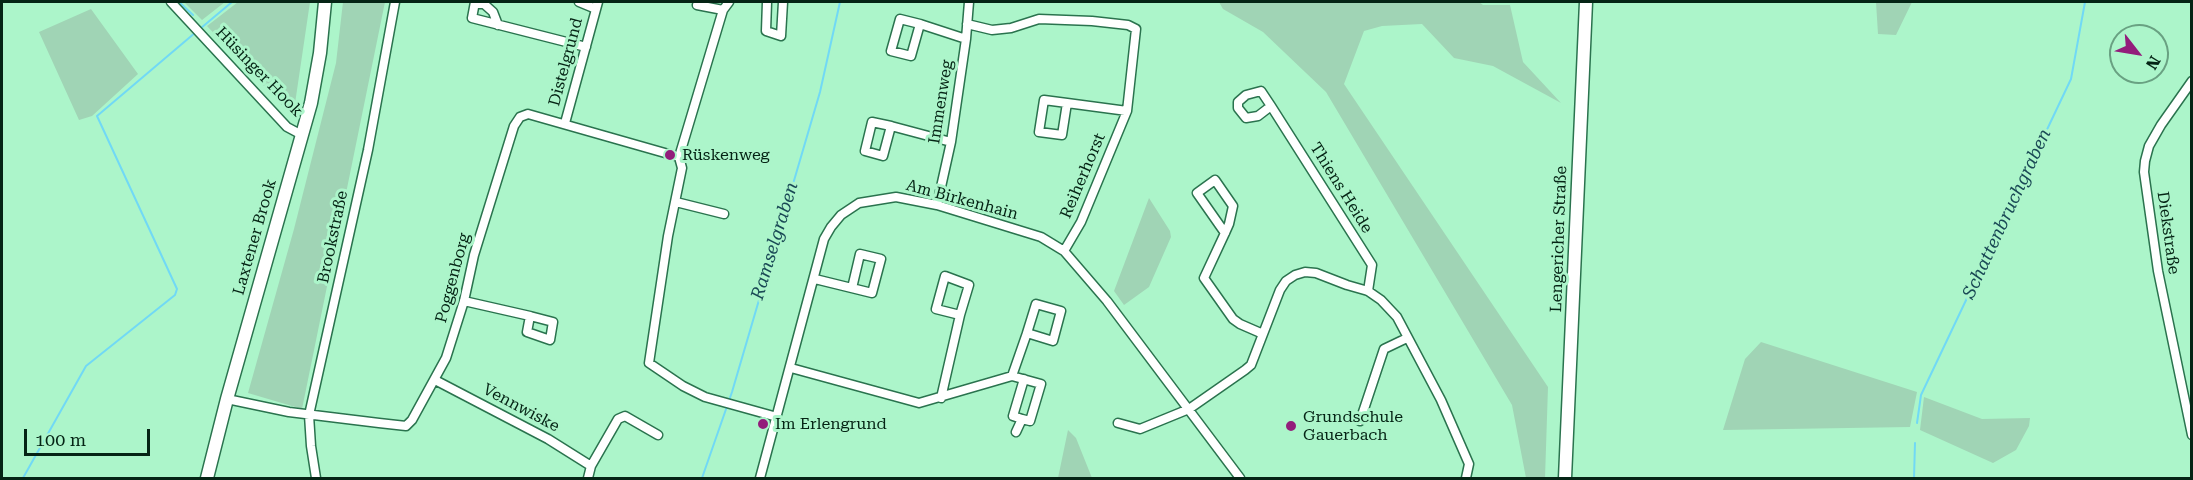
<!DOCTYPE html>
<html>
<head>
<meta charset="utf-8">
<style>
  body { margin:0 }
  #map { position:relative; width:2193px; height:480px; overflow:hidden; background:#acf5ca; font-family:"Roboto Serif",serif }
  canvas { display:block }
  .frame { position:absolute; inset:0; border:3px solid #052415; pointer-events:none }
  .north { position:absolute; left:2109px; top:24px; width:60px; height:60px; box-sizing:border-box; background:#acf5ca; border:2px solid #69a182; border-radius:50%; rotate:121deg; font-size:16px; font-weight:700; line-height:24px; text-align:center; color:#052415 }
  .north::after { content:''; display:block; margin:auto; width:21px; height:27px; background:#931d7b; clip-path:polygon(50% 0,100% 100%,50% 72%,0 100%) }
  .scale { position:absolute; left:24px; top:429px; width:126px; height:27px; box-sizing:border-box; border:3px solid #052415; border-top:0; padding-left:8px; font-size:18px; line-height:21px; white-space:nowrap; color:#052415; -webkit-text-stroke:4px #acf5ca; paint-order:stroke }
</style>
</head>
<body>
<div id="map">
<canvas width="2193" height="480"></canvas>
<div class="frame"></div>
<div class="north">N</div>
<div class="scale">100 m</div>
</div>
<script>
const c = document.querySelector('canvas').getContext('2d');
c.lineJoin = 'round';
function paint(path, color) { c.fillStyle = color; c.fill(path, 'evenodd'); }
const shape = rows => new Path2D(rows.map(r => 'M' + r).join(''));
function trace(path, color, width, dash) { c.strokeStyle = color; c.lineWidth = width; c.lineCap = dash ? 'butt' : 'round'; c.setLineDash(dash || []); c.stroke(path); }
function drawText(font, color, halo, rows, align = 'center') {
  c.font = font + ' "Roboto Serif",serif'; c.lineWidth = 6; c.setLineDash([]); c.textBaseline = 'middle'; c.strokeStyle = halo; c.fillStyle = color; for (const [text, x, y, turn = 0] of rows) {
    c.save(); c.translate(x, y); c.rotate((+turn || 0) * Math.PI / 180); c.textAlign = isNaN(turn) ? turn : align; if (halo) c.strokeText(text, 0, 0); c.fillText(text, 0, 0); c.restore();
  }
}
const green = shape([
  [184,2,225,2,202,20],
  [238,2,310,2,293,117,207,26],
  [343,2,385,2,302,409,248,393,294,229,336,63],
  [1219,2,1479,2,1483,5,1510,5,1523,62,1561,103,1493,66,1454,58,1422,24,1382,26,1364,31,1344,84,1548,387,1545,478,1526,478,1512,405,1326,92,1263,32,1223,9],
  [1876,2,1912,2,1896,35,1878,34],
  [91,9,138,74,92,116,79,120,39,32],
  [1149,198,1170,231,1171,237,1149,287,1124,305,1114,291],
  [1761,342,1917,392,1910,427,1723,430,1745,359],
  [1924,397,1982,419,2030,418,2029,426,2016,450,1993,463,1920,430],
  [1068,430,1076,438,1092,478,1058,478]
]);
const stream = shape([
  [179,2,193,15],
  [201,28,232,2],
  [1917,423,1921,395,2071,79,2085,2],
  [23,478,86,366,175,295,177,289,97,116,196,32],
  [702,478,732,392,820,92,840,2],
  [1914,478,1915,443]
]);
const street = shape([
  [171,2,287,127,302,135],
  [475,2,472,18,586,47],
  [579,2,596,9],
  [729,2,723,10,679,157,682,168,668,236,649,363,683,386,705,397,777,417],
  [767,2,766,31,781,36,783,2],
  [475,4,484,4,493,12,498,25],
  [697,5,723,10],
  [920,24,900,19,891,51,911,56,920,24,966,39],
  [967,24,992,30,1011,28,1039,19,1092,21,1128,25,1136,29,1127,111,1081,222,1064,251],
  [2192,81,2161,125,2149,146,2145,161,2144,172,2158,271,2192,435],
  [1067,103,1044,100,1039,132,1062,135,1067,103,1127,111],
  [1271,106,1258,116,1246,118,1238,108,1238,102,1246,95,1261,91,1271,106,1372,265,1368,291],
  [565,123,598,2],
  [891,126,872,122,865,151,883,156,891,126,951,142],
  [676,202,724,214],
  [937,205,951,142,966,39,969,2],
  [1225,233,1197,193,1215,180,1233,206,1229,224,1225,233,1204,278,1233,319,1240,324,1263,334],
  [815,279,872,293,881,259,860,254,852,288],
  [464,301,530,316,527,332,550,340,553,322,530,316],
  [791,368,919,403,1012,376,1027,333,1053,341,1061,311,1036,304,1027,333],
  [1012,376,1041,384,1030,421,1022,419,1016,432],
  [435,380,548,439,591,466,588,478],
  [941,398,960,315,936,309,945,276,969,285,960,315],
  [227,399,289,412,379,423,406,426,412,420,446,358,464,301,474,255,514,126,520,117,528,114,679,157],
  [1022,419,1013,416,1024,379],
  [1360,421,1384,349,1407,338],
  [1118,423,1140,429,1189,409,1245,370,1251,365,1280,290,1286,281,1295,275,1305,272,1316,273,1347,285,1368,291,1381,300,1397,317,1441,400,1469,464,1466,478],
  [591,466,618,419,625,416,658,435],
  [316,478,311,446,309,415,368,150,395,2],
  [760,478,824,239,831,227,841,215,859,203,896,197,937,205,1041,237,1064,251,1107,301,1240,478]
]);
const secondary = shape([
  [207,478,227,399,311,103,320,53,325,2],
  [1565,478,1586,2]
]);
const markers = [
  [670,155,6,"#931d7b"],
  [763,424,6,"#931d7b"],
  [1291,426,6,"#931d7b"]
];
const streetNames = [
  ["Distelgrund",566,62,-75],
  ["Hüsinger Hook",259,72,46],
  ["Immenweg",941,102,-81],
  ["Reiherhorst",1083,176,-67],
  ["Thiens Heide",1341,188,58],
  ["Am Birkenhain",962,200,15],
  ["Diekstraße",2168,233,82],
  ["Laxtener Brook",255,237,-74],
  ["Brookstraße",333,237,-78],
  ["Lengericher Straße",1559,239,-88],
  ["Poggenborg",453,278,-75],
  ["Vennwiske",521,408,28]
];
const poiNames = [
  ["Rüskenweg",682,155],
  ["Grundschule",1303,417],
  ["Gauerbach",1303,435],
  ["Im Erlengrund",775,424]
];
const waterNames = [
  ["Schattenbruchgraben",2007,214,-65],
  ["Ramselgraben",775,241,-73]
];
paint(green, '#a0d4b5');
trace(stream, '#71d9f5', 2);
trace(street, '#2a734e', 11);
trace(secondary, '#2a734e', 15);
trace(street, '#fff', 8);
trace(secondary, '#fff', 12);
for (const [x, y, r, color] of markers) { const dot = new Path2D(); dot.arc(x, y, r, 0, 2 * Math.PI); c.fillStyle = color; c.fill(dot); trace(dot, '#acf5ca', 2); }
drawText('16px', '#052415', '#acf5ca', streetNames);
drawText('16px', '#052415', '#acf5ca', poiNames, 'left');
drawText('italic 18px', '#1a4955', '#acf5ca', waterNames);
</script>
</body>
</html>
